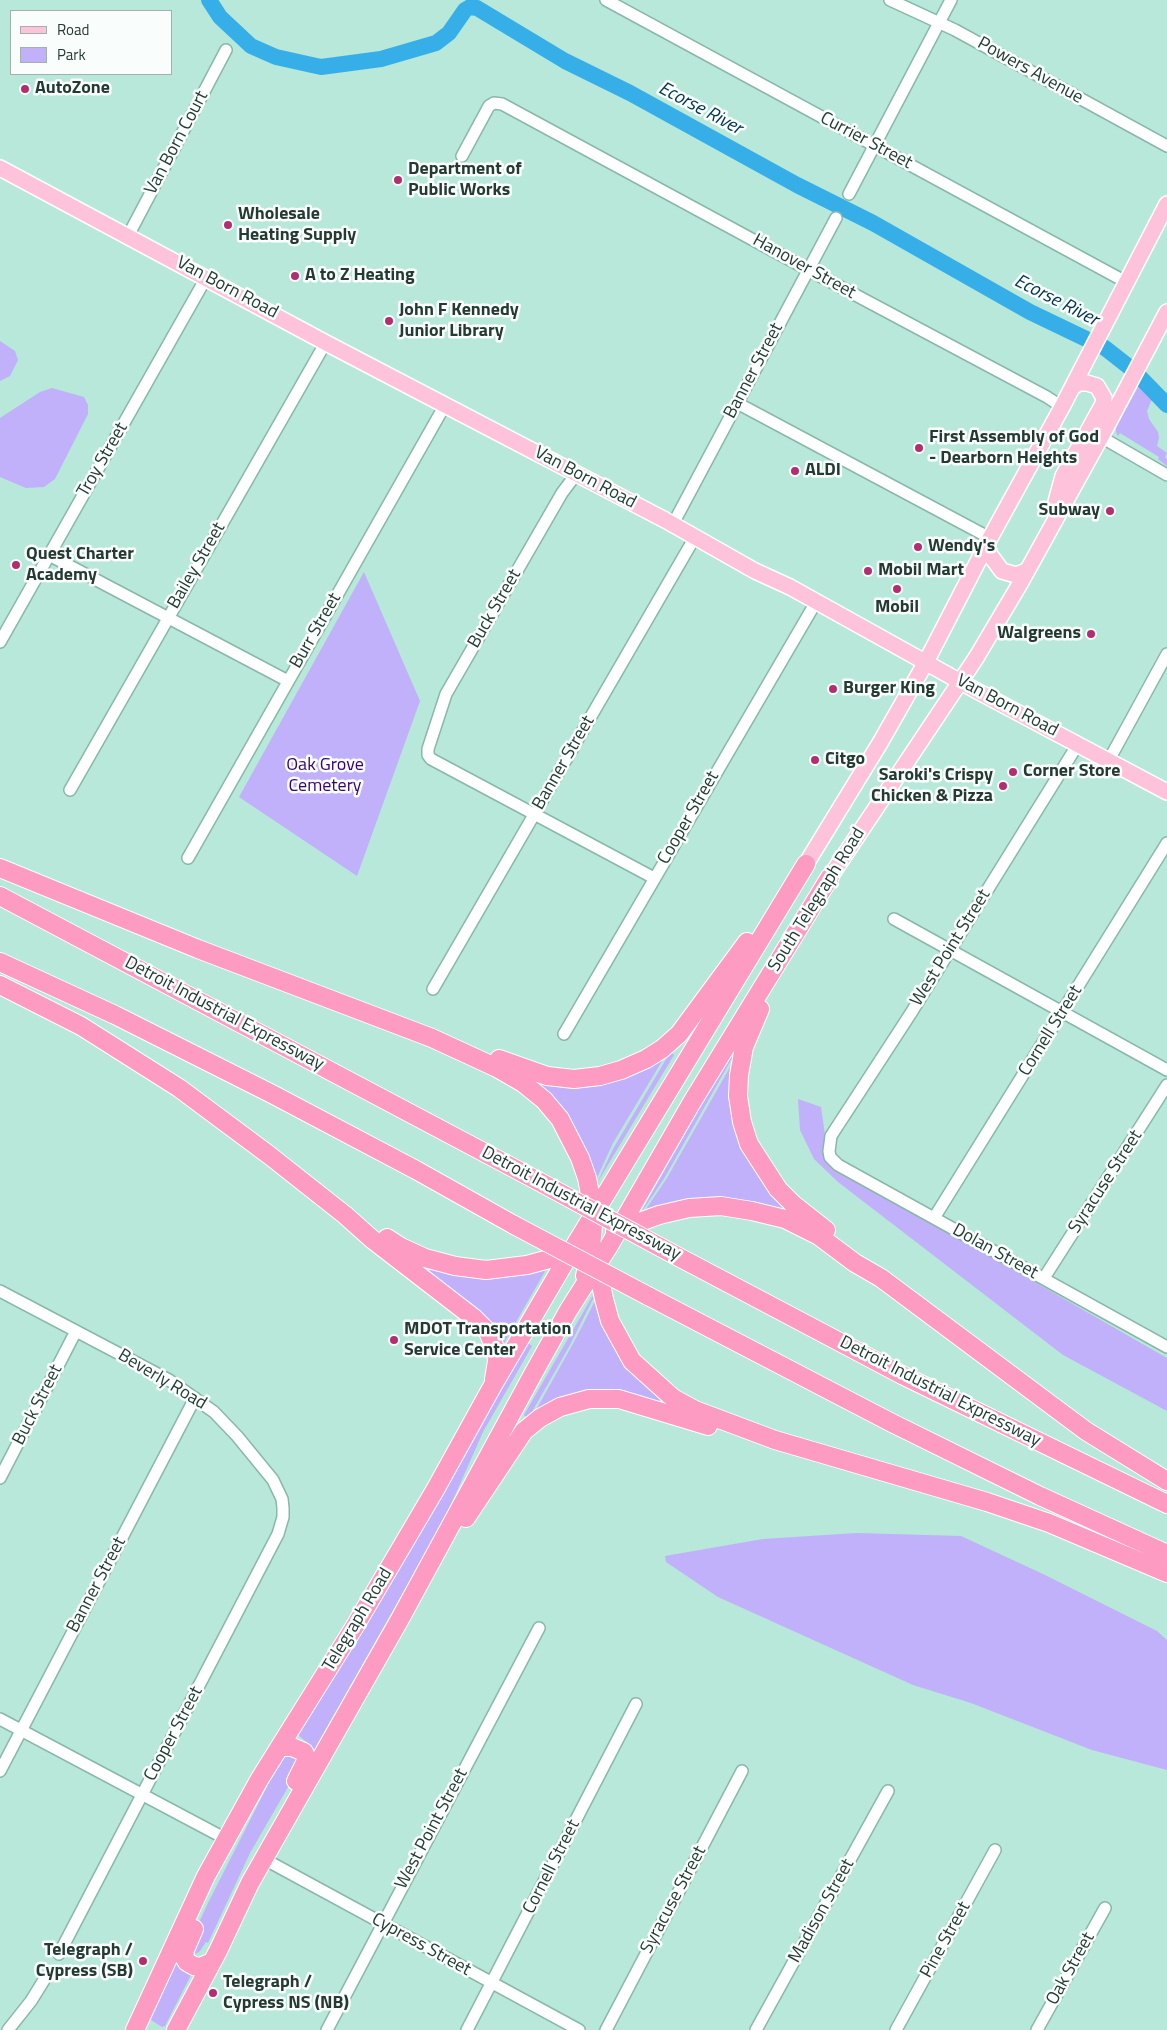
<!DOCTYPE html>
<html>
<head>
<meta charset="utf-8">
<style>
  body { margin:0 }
  #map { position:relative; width:1167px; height:2030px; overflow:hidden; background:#b7e8d9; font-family:"Titillium Web",sans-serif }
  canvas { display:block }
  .legend { position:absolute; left:10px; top:10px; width:162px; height:65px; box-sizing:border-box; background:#f9fefc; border:1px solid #a5b0ac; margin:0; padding:6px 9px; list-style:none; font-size:15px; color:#263a34 }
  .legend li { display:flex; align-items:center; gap:10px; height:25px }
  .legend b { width:25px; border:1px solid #a5b0ac }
</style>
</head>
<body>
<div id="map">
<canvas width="1167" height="2030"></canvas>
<ul class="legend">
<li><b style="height:6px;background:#fec3da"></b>Road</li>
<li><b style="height:14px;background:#c1b0fa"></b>Park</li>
</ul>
</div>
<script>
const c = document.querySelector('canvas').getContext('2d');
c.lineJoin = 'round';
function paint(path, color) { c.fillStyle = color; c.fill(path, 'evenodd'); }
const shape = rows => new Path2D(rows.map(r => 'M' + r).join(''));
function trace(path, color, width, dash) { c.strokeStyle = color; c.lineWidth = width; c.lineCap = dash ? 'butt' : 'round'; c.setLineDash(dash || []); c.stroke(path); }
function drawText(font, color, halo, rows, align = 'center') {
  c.font = font + ' "Titillium Web",sans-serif'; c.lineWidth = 5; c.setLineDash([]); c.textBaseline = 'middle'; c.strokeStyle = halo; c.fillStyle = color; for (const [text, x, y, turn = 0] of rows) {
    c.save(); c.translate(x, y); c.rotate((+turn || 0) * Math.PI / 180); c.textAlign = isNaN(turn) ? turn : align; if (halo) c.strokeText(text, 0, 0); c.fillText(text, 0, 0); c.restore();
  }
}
const green = shape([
  [0,341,15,351,18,360,10,376,0,381],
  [1139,385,1153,397,1147,411,1149,419,1158,432,1159,438,1157,446,1167,453,1165,457,1167,459,1167,466,1158,459,1159,457,1120,433,1118,436,1116,432,1116,427],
  [52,388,84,397,88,405,88,414,55,479,44,487,26,488,0,477,0,418,40,392],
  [364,572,420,701,357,876,239,797],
  [669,1050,674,1055,597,1183,613,1149,668,1056,666,1052],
  [730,1053,735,1055,736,1060,731,1060,665,1177,639,1216],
  [665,1056,613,1143,595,1182,536,1083,539,1079],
  [733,1062,734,1096,787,1205,785,1212,642,1215,667,1178],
  [798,1099,821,1107,829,1163,871,1190,916,1214,1167,1358,1167,1411,1063,1355,838,1182,814,1159,800,1130],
  [548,1266,504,1343,495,1328,428,1274,431,1269,461,1275],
  [595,1295,570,1345,533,1410,536,1415,530,1420,524,1415,592,1297],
  [597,1297,635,1375,661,1399,660,1400,657,1404,630,1397,539,1413,536,1410,574,1342],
  [528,1343,532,1346,483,1432,444,1520,314,1750,309,1744,298,1735,360,1634],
  [857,1533,961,1536,1045,1575,1157,1631,1167,1640,1167,1770,1092,1750,971,1703,913,1685,718,1597,666,1562,665,1556,763,1539],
  [290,1754,296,1756,297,1759,295,1775,250,1853,208,1943,206,1942,200,1951,196,1954,194,1950,194,1933,209,1901,271,1779,284,1758],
  [178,1960,192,1973,165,2026,162,2027,151,2020,151,2018]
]);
const water = shape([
  [1149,378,1167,397,1167,413,1156,398,1144,387]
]);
const river = shape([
  [209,0,220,17,251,46,276,57,321,67,381,59,436,43,449,33,465,10,470,7,477,8,565,61,630,93,797,185,873,223,1030,312,1105,348,1133,370,1167,405]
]);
const minor = shape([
  [606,0,1126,282],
  [890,0,955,30,1167,146],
  [462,156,489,106,494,103,502,104,818,275,1047,397,1062,407],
  [849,194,951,0],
  [128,236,226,50],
  [737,403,990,538],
  [1101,437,1167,475],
  [577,473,562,493,446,694,428,749,428,755,431,759,654,878],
  [673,524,836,218],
  [49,555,288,681],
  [0,642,206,278],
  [1078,744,911,1013,831,1136,829,1151,830,1157,838,1165,1167,1347],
  [1109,760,1167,654],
  [70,790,326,342],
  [188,858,445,405],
  [894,919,1167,1070],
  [433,989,695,537],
  [564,1034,816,602],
  [934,1218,1167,843],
  [1044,1278,1167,1085],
  [0,1291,169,1380,214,1412,237,1436,273,1480,282,1499,283,1508,283,1517,278,1534,59,1954],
  [0,1478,76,1331],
  [0,1719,226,1839],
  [0,1771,195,1398],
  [264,1859,579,2030],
  [8,2030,31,2001,44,1980],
  [327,2030,539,1628],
  [467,2030,636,1704],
  [606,2030,742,1771],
  [756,2030,888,1791],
  [896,2030,995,1850],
  [1037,2030,1105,1908]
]);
const major = shape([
  [0,168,328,344,665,520,755,571,790,587,977,691,1167,792],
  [1054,509,1063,476,1103,404,1104,398,1097,386,1087,383,1078,383,1072,388],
  [987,544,990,555,1002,571,1016,575,1026,571],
  [806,864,880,743,926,662,990,538,1062,407,1167,204],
  [830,877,976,658,1021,582,1101,437,1167,312]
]);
const highway = shape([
  [0,868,198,949,432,1038,497,1068,523,1083,544,1100,560,1119,580,1158,587,1178,594,1216,591,1247,585,1276],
  [0,896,538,1181],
  [0,962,115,1015,272,1094,416,1170,514,1225],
  [0,985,81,1026,179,1088,269,1155,345,1215,373,1240,474,1318,488,1332,496,1350,497,1361,494,1379],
  [760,1009,744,1047,739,1075,738,1096,742,1122,749,1144,778,1189,793,1204,826,1230],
  [499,1059,547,1076,574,1079,600,1076,621,1070,646,1059,662,1049,679,1034,747,942],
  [615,1231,659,1215,689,1208,721,1206,752,1211,785,1219,819,1236,855,1263,881,1278,1086,1431,1167,1481],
  [387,1238,401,1247,425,1258,455,1266,486,1270,527,1265,553,1258,574,1248],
  [673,1254,904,1376,1167,1504],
  [598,1259,597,1265,604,1299,610,1321,632,1361,673,1398,695,1410,775,1440,987,1502,1049,1523,1167,1573],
  [648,1296,892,1423,1040,1496,1167,1554],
  [466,1518,524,1431,540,1418,560,1407,589,1399,619,1399,708,1426],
  [280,1747,292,1747,304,1752,306,1757,305,1763,296,1781],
  [194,1929,185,1950,184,1957,187,1962,194,1966,200,1967,212,1962],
  [135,2030,206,1876,259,1780,355,1626,435,1490,493,1385,572,1250,806,864],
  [176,2030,218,1951,250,1883,400,1619,533,1374,568,1311,609,1246,692,1102,830,877]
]);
const highwayBridge = shape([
  [538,1181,673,1254],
  [514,1225,648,1296]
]);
const markers = [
  [25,89,5,"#b42d71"],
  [398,180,5,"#b42d71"],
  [228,225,5,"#b42d71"],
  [295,276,5,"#b42d71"],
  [389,321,5,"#b42d71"],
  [919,448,5,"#b42d71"],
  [795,471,5,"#b42d71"],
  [1110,511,5,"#b42d71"],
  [918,547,5,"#b42d71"],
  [16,565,5,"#b42d71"],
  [868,571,5,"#b42d71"],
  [897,589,5,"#b42d71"],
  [1091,634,5,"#b42d71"],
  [833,689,5,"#b42d71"],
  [815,760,5,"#b42d71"],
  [1013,772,5,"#b42d71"],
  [1003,786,5,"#b42d71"],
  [394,1340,5,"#b42d71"],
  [143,1961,5,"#b42d71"],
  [213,1993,5,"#b42d71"]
];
const streetNames = [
  ["Powers Avenue",1030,71,29],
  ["Currier Street",866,141,28],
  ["Van Born Court",177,143,-62],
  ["Hanover Street",804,267,29],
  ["Van Born Road",227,288,28],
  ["Banner Street",754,371,-62],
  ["Troy Street",103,460,-60],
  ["Van Born Road",585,478,28],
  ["Bailey Street",197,566,-60],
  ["Buck Street",495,609,-60],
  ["Burr Street",316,631,-60],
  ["Van Born Road",1007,706,28],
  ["Banner Street",564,763,-60],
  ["Cooper Street",689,818,-60],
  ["South Telegraph Road",817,900,-58],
  ["West Point Street",951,948,-58],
  ["Detroit Industrial Expressway",224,1014,28],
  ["Cornell Street",1051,1031,-58],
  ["Syracuse Street",1106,1182,-57],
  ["Detroit Industrial Expressway",581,1204,28],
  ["Dolan Street",995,1252,29],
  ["Beverly Road",162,1380,31],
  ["Detroit Industrial Expressway",940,1392,27],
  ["Buck Street",38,1405,-63],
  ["Banner Street",97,1585,-62],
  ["Telegraph Road",358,1620,-59],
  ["Cooper Street",174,1734,-62],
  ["West Point Street",432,1829,-62],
  ["Cornell Street",552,1867,-63],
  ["Syracuse Street",674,1900,-62],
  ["Madison Street",822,1911,-61],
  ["Pine Street",946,1940,-61],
  ["Cypress Street",421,1945,29],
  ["Oak Street",1071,1969,-61]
];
const poiNames = [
  ["AutoZone",35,89],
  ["Department of",408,170],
  ["Public Works",408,191],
  ["Wholesale",238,215],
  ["Heating Supply",238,236],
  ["A to Z Heating",305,276],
  ["John F Kennedy",399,311],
  ["Junior Library",399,332],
  ["First Assembly of God",929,438],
  ["- Dearborn Heights",929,459],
  ["ALDI",805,471],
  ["Subway",1100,511,"right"],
  ["Wendy's",928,547],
  ["Quest Charter",26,555],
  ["Academy",26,576],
  ["Mobil Mart",878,571],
  ["Mobil",897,608,"center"],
  ["Walgreens",1081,634,"right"],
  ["Burger King",843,689],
  ["Citgo",825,760],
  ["Corner Store",1023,772],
  ["Saroki's Crispy",993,776,"right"],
  ["Chicken & Pizza",993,797,"right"],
  ["MDOT Transportation",404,1330],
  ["Service Center",404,1351],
  ["Telegraph /",133,1951,"right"],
  ["Cypress (SB)",133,1972,"right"],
  ["Telegraph /",223,1983],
  ["Cypress NS (NB)",223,2004]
];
const parkNames = [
  ["Oak Grove",325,766],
  ["Cemetery",325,787]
];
const waterNames = [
  ["Ecorse River",700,109,28],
  ["Ecorse River",1056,301,27]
];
paint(green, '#c1b0fa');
paint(water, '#36afe9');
trace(river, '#36afe9', 16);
trace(minor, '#89b8aa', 14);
trace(major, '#fff', 18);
trace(highway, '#fff', 20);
trace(minor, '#fff', 11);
trace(major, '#fec3da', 15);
trace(highway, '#fd9bc2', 18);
trace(highwayBridge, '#fff', 20, []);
trace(highwayBridge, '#fd9bc2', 18);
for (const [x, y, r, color] of markers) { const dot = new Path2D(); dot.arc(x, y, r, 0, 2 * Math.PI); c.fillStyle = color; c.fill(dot); trace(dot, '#f9fefc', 2); }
drawText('18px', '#263a34', '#f9fefc', streetNames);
drawText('bold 18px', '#263a34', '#f9fefc', poiNames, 'left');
drawText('18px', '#370073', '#f9fefc', parkNames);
drawText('italic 19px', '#00334a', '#f9fefc', waterNames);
</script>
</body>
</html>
